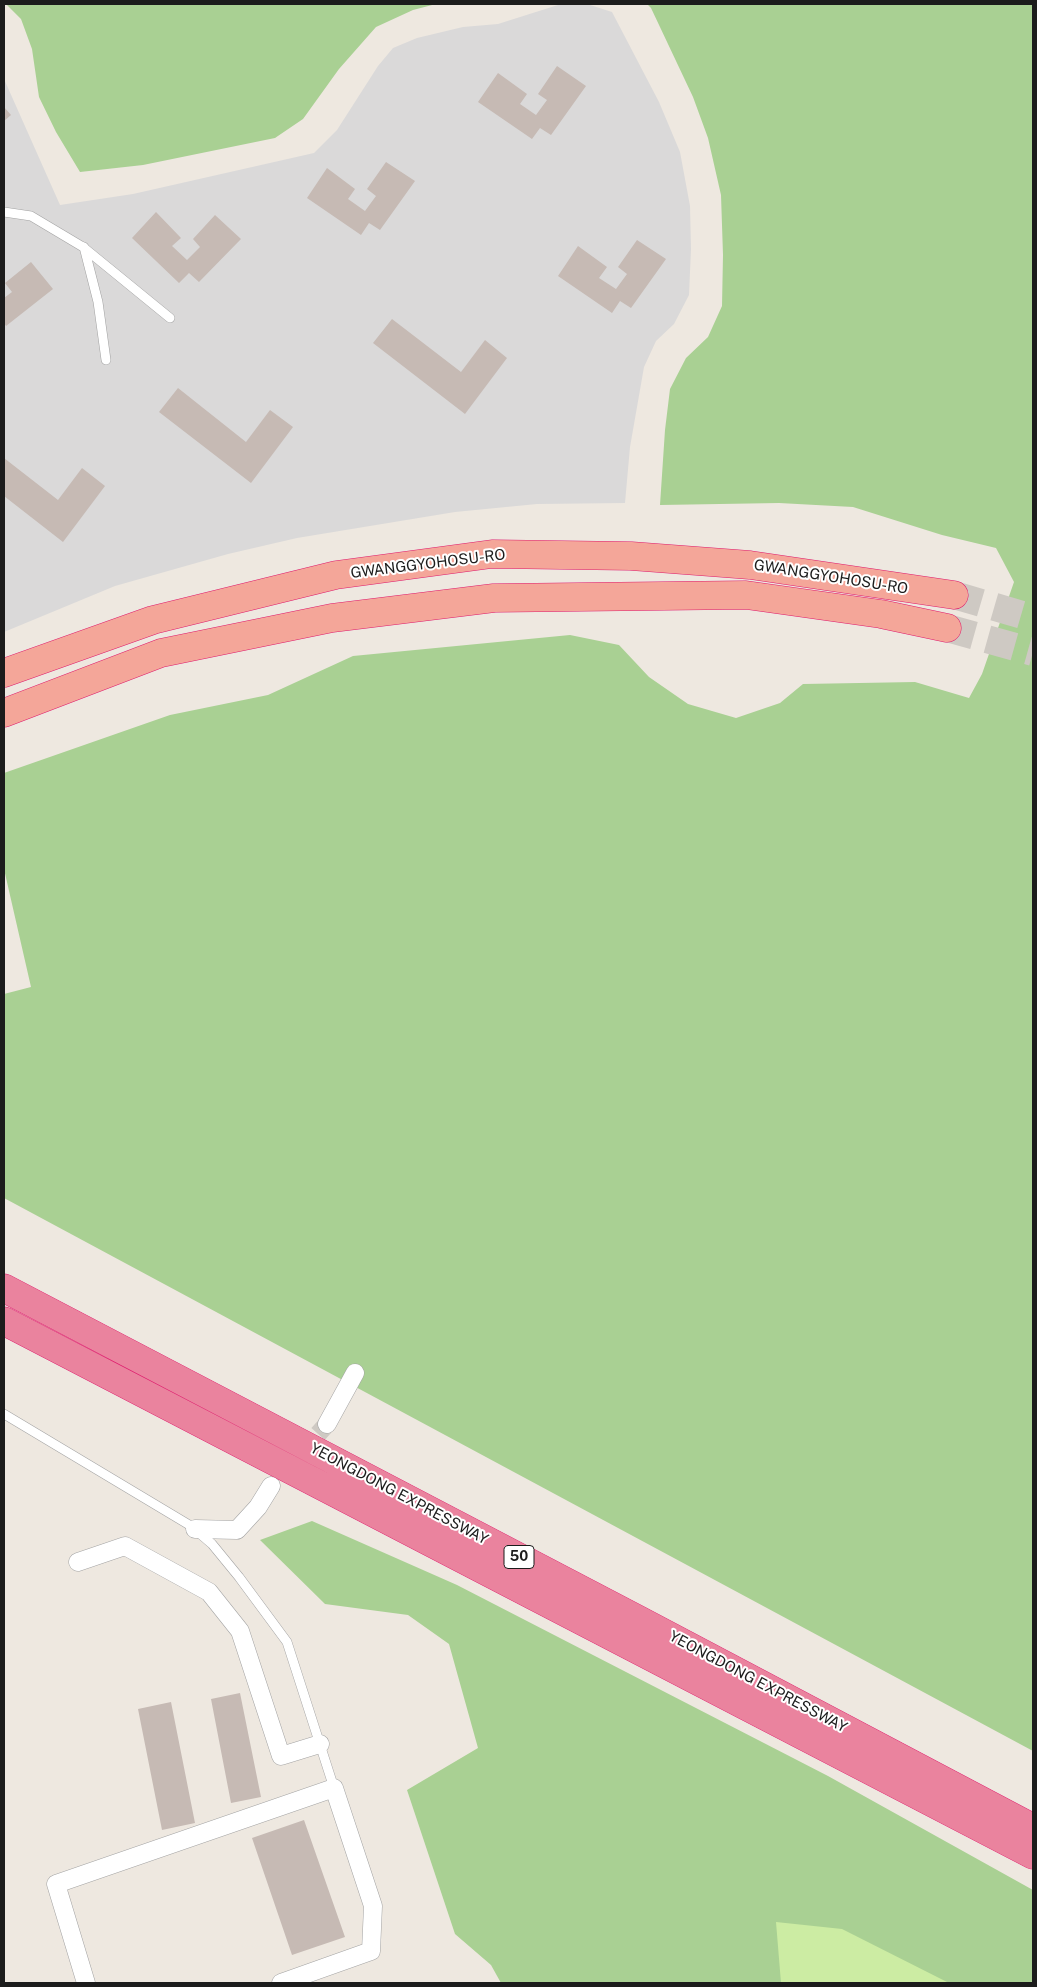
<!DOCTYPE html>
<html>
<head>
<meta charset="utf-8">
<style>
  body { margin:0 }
  #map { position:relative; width:1037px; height:1987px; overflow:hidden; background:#eee8e0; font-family:"Public Sans",sans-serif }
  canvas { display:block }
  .frame { position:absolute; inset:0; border:5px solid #1c1c1c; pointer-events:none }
</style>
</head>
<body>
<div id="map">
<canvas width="1037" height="1987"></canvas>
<div class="frame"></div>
</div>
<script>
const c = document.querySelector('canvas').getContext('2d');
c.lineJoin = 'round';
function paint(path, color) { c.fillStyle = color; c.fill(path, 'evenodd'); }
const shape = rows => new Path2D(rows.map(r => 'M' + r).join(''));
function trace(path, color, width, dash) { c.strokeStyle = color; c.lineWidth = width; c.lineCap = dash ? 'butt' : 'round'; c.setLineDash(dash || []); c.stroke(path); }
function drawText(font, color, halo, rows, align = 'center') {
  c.font = font + ' "Public Sans",sans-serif'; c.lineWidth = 4; c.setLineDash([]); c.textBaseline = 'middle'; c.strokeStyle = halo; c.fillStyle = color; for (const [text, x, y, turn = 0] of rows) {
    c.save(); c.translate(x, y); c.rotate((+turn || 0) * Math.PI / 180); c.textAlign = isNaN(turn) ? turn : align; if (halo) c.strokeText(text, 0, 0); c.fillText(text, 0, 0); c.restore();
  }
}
const residential = shape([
  [587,4,612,12,659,102,680,152,690,206,691,249,689,295,674,324,656,341,644,367,630,447,625,503,537,504,455,512,297,538,228,554,115,586,4,632,4,79,60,205,133,194,314,153,337,130,378,66,393,48,417,38,463,27,498,24,558,5]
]);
const grass = shape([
  [760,1874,1033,1983,721,1983]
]);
const forest = shape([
  [6,4,436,4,413,10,376,27,339,69,303,119,275,138,143,165,80,172,56,132,39,97,32,49,21,19],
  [647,4,1033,4,1033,1751,4,1198,4,994,31,987,4,869,4,773,170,715,268,695,353,656,570,635,619,645,649,677,688,704,736,718,780,703,803,684,915,682,969,698,982,674,1014,582,996,548,942,535,853,507,779,503,660,505,665,430,670,389,686,358,708,337,722,306,723,255,721,195,708,138,693,97,651,8],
  [312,1521,457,1585,828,1776,1033,1890,1033,1983,949,1983,842,1929,776,1922,781,1983,501,1983,491,1965,455,1934,407,1790,478,1748,449,1644,408,1615,325,1604,260,1540]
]);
const building = shape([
  [557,66,586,86,551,135,540,128,532,139,478,102,498,73,527,94,520,104,536,115,547,100,538,94],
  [4,107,11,115,4,121],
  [386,162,415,181,380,230,369,223,361,235,307,198,327,168,355,189,348,199,365,211,376,196,367,189],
  [156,212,181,238,172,246,187,260,200,247,193,239,215,215,241,239,199,282,189,273,179,283,132,238],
  [637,240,666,259,631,308,620,301,612,313,558,276,578,246,607,267,599,278,616,289,627,274,618,267],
  [31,262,53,289,6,326,4,323,4,298,12,292,5,283],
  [392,319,461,372,485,340,507,358,465,414,373,343],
  [178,388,246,442,270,410,293,427,251,483,159,412],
  [4,458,58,500,82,468,105,486,63,542,4,496],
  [240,1693,261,1797,231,1803,211,1699],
  [171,1702,195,1823,162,1830,138,1709],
  [304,1820,345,1937,292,1955,252,1838]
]);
const minorTunnel = shape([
  [300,1454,327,1424]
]);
const trunkTunnel = shape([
  [954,595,1033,618],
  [947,628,1033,652]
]);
const service = shape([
  [4,212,31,216,83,247,170,318],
  [84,247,98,302,106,360],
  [4,1414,191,1526,212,1544,239,1577,287,1642,334,1788]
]);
const minor = shape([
  [327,1424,355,1373],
  [195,1529,237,1530,258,1507,271,1486],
  [78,1562,125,1546,209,1592,240,1631,281,1756,320,1744],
  [86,1983,56,1884,334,1788,373,1906,371,1951,281,1983]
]);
const trunk = shape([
  [4,673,153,620,336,575,492,554,631,556,750,565,954,595],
  [4,713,161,653,332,618,494,598,746,595,881,614,947,628]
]);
const motorway = shape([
  [4,1288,639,1620,1033,1828],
  [4,1321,1033,1855]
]);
const shields = [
  [519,1557,30]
];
const shieldNames = [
  ["50",519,1557]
];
const streetNames = [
  ["GWANGGYOHOSU-RO",428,564,-7],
  ["GWANGGYOHOSU-RO",831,577,9],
  ["YEONGDONG EXPRESSWAY",399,1494,28],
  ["YEONGDONG EXPRESSWAY",758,1682,28]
];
paint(residential, '#dad9d9');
paint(grass, '#cceca3');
paint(forest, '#a9d093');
paint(building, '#c6bab4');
trace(minorTunnel, '#cec9c3', 18, [18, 9]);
trace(trunkTunnel, '#cec9c3', 28, [28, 14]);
trace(service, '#a3a3a3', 10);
trace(minor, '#a3a3a3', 19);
trace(trunk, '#de1b6d', 29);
trace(motorway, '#de1b6d', 29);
trace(service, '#fff', 9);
trace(minor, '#fff', 18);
trace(trunk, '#f4a699', 28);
trace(motorway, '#ea839e', 28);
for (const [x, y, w] of shields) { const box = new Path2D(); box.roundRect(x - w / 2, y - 11.5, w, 23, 4); c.fillStyle = '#fff'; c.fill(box); trace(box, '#1c1c1c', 1); }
drawText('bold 14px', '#1c1c1c', null, shieldNames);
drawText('15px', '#1c1c1c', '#fff', streetNames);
</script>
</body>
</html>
